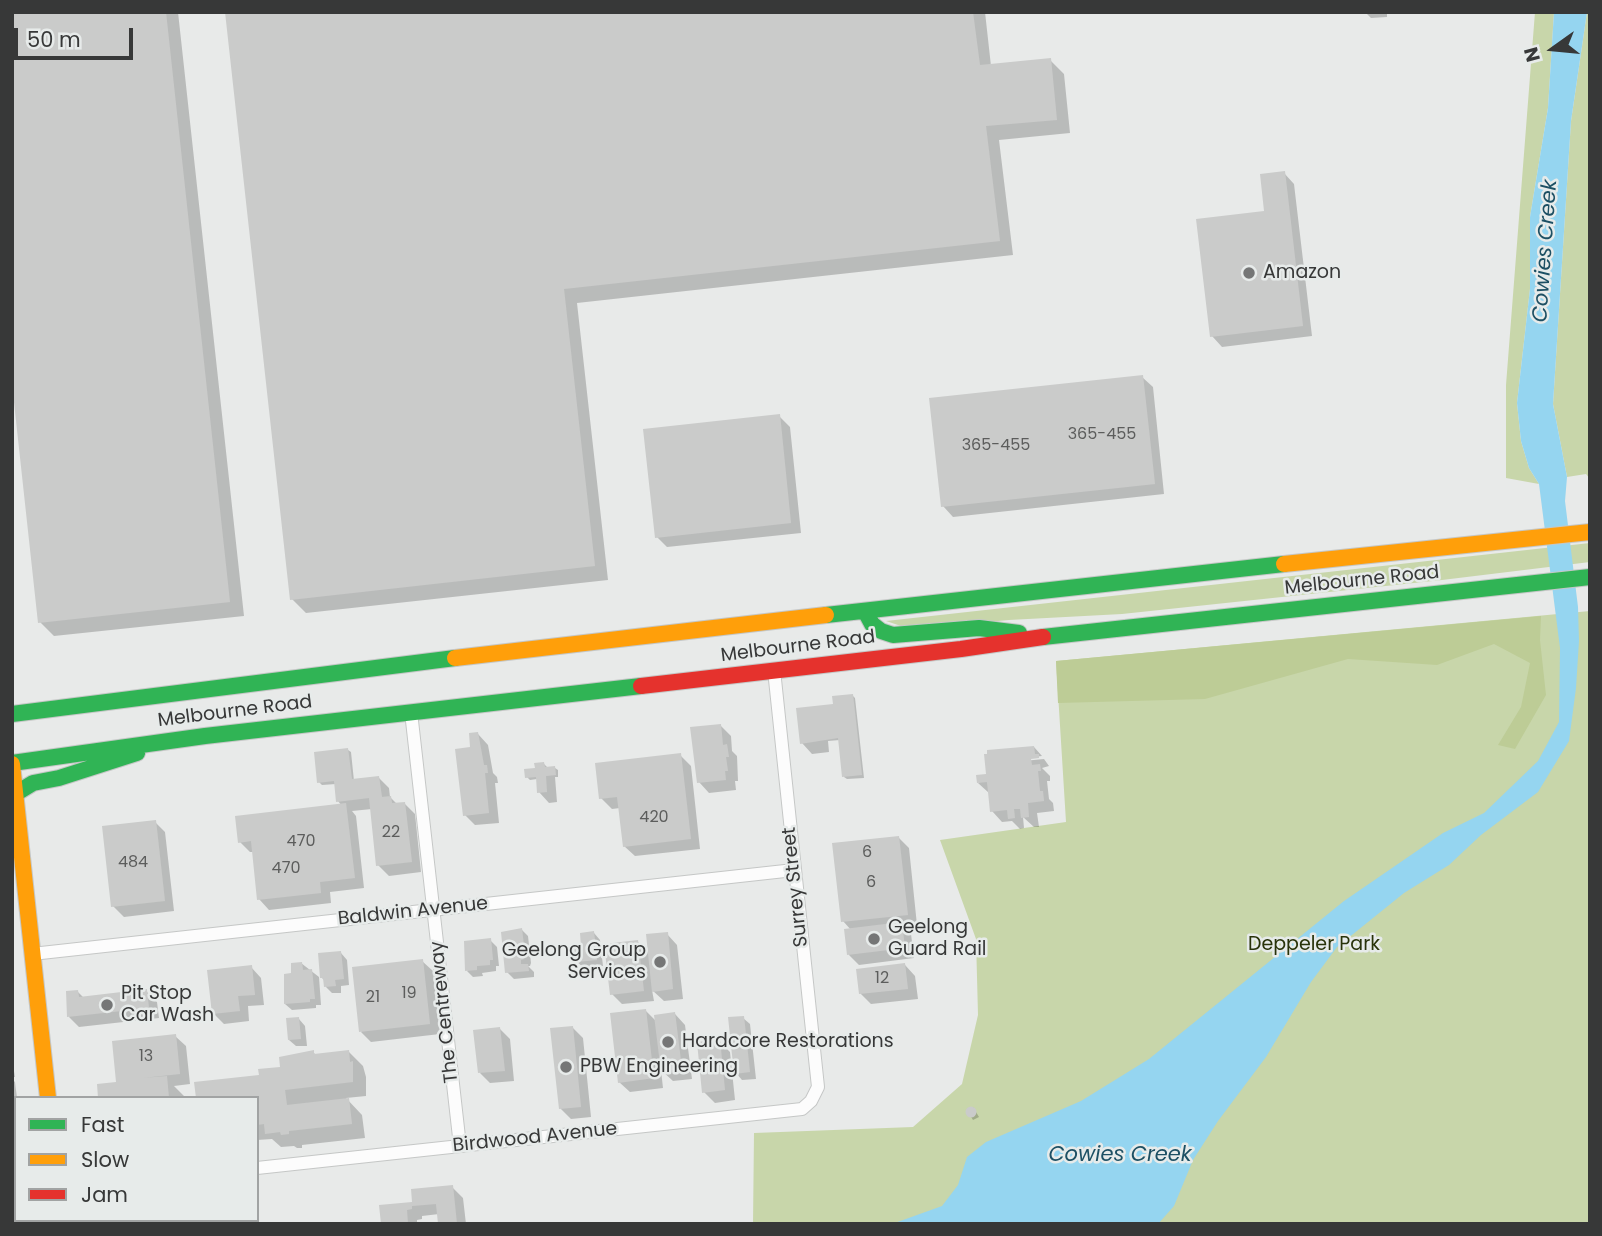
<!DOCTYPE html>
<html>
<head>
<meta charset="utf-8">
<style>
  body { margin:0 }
  #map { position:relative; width:1602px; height:1236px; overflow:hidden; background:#e8eae9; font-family:Poppins,sans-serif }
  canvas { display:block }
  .frame { position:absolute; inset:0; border:14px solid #373838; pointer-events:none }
  .legend { position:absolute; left:14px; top:1096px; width:245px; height:126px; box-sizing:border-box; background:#e7ebea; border:2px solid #a1a3a3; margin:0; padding:9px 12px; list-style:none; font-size:21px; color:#373838 }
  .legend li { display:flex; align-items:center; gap:14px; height:35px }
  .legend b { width:35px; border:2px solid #a1a3a3 }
  .north { position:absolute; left:1518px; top:14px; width:70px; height:70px; -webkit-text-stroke:5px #e7ebea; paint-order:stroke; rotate:255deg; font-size:19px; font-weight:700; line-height:28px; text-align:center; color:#373838 }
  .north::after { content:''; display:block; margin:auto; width:24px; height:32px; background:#373838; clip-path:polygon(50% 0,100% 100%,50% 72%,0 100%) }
  .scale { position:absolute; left:14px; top:28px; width:119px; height:32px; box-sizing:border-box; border:4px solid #373838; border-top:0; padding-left:9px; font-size:21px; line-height:24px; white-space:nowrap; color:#373838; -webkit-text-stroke:5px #e7ebea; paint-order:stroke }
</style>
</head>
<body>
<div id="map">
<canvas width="1602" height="1236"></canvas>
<div class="frame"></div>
<ul class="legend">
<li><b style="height:9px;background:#30b455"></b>Fast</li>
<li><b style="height:9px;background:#ff9f0a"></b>Slow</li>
<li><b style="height:9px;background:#e5322d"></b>Jam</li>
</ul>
<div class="north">N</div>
<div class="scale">50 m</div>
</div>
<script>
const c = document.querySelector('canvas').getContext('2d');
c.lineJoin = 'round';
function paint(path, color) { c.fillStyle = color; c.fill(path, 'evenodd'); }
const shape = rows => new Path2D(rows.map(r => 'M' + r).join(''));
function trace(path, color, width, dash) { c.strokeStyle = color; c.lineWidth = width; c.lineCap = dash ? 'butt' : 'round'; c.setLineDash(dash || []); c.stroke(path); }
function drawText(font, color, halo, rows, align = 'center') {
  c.font = font + ' Poppins,sans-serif'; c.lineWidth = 5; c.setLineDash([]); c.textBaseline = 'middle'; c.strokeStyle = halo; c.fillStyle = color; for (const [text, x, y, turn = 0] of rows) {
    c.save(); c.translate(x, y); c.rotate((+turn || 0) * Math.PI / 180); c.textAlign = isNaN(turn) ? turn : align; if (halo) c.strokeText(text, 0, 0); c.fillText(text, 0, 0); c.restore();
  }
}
const green = shape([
  [1535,12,1554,12,1548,108,1530,217,1530,289,1517,403,1521,441,1529,468,1539,484,1506,478,1506,385],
  [1587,12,1590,12,1590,479,1586,474,1567,477,1553,404,1571,121],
  [1590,543,1590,562,1442,580,1122,614,1009,620,910,629,886,621],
  [1590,611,1590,1224,753,1224,754,1133,913,1127,962,1084,978,1015,976,939,940,840,1066,822,1056,661]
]);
const forest = shape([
  [1541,616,1540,640,1546,695,1515,749,1498,745,1521,707,1530,663,1494,644,1437,665,1348,659,1205,699,1058,703,1056,661]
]);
const water = shape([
  [1554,12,1587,12,1571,121,1553,404,1567,477,1565,501,1578,607,1579,641,1576,688,1569,741,1538,792,1481,835,1449,865,1404,893,1337,947,1311,982,1266,1057,1218,1121,1193,1160,1174,1206,1158,1224,892,1224,942,1206,958,1185,967,1157,986,1142,1081,1101,1149,1059,1344,901,1443,833,1484,813,1538,761,1559,722,1560,648,1539,484,1529,468,1521,441,1517,403,1530,289,1530,217,1548,108]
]);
const shadow = shape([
  [12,12,178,12,244,616,54,636,40,622],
  [227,12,985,12,991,66,1050,60,1064,74,1070,133,999,140,1013,255,577,303,608,580,306,613,292,599],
  [1365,12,1387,12,1387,17,1371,18],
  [1284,173,1294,184,1312,336,1222,347,1212,336],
  [1142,377,1153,387,1164,494,953,517,943,506],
  [779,416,790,427,801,533,667,547,657,537],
  [852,695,855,698,864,778,847,779,844,777,840,740,828,741,829,752,812,754,802,743,835,706],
  [720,725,731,736,732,751,737,756,738,781,735,781,736,790,709,793,699,782],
  [478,734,488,745,493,773,497,777,498,783,495,783,499,823,475,825,465,815,472,749],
  [1034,747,1042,756,1023,758,1023,761,1044,759,1049,766,1042,768,1050,776,1050,781,1047,781,1049,799,1053,803,1054,811,1037,813,1039,827,1034,827,1023,817,1024,828,1020,829,1012,821,1002,822,992,811,989,793,978,783],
  [348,750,351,752,354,781,379,778,389,788,390,797,397,804,404,803,415,814,421,872,389,876,378,865,372,809,352,811,356,816,364,888,330,892,331,903,269,910,259,899,254,852,250,852,240,842,342,806,338,801,336,784,322,785,319,782],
  [680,755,691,766,700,849,635,856,624,846,620,808,612,809,601,798],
  [544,764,548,768,555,768,558,770,558,777,555,777,557,802,549,803,539,792,537,779,530,780,527,777],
  [155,822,165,832,174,911,124,917,113,906],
  [899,838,909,848,917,925,903,926,911,934,914,958,859,965,849,955,851,930,843,921],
  [522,930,528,936,531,963,530,966,528,966,534,972,534,977,514,979,507,972],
  [594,933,600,940,603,966,584,968,577,962],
  [667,934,677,945,683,999,664,1001,652,990,654,1001,622,1004,612,994,638,942,650,954],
  [490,940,497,947,499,966,496,966,496,971,482,973,483,976,473,977,467,971],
  [341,953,347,960,349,985,341,986,341,993,332,993,326,987,325,981,321,977],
  [422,961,433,971,440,1034,371,1042,361,1032],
  [301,963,319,977,321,1005,316,1005,316,1008,292,1010,285,1004],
  [905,965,915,976,918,999,871,1004,860,993],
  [251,967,261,978,264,1005,248,1006,249,1021,224,1024,213,1013],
  [77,991,84,998,146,991,157,1002,159,1018,79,1027,69,1017],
  [645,1010,657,1022,675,1014,685,1025,692,1079,673,1081,661,1070,663,1088,630,1092,619,1082],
  [743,1018,750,1024,756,1079,742,1080,736,1073],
  [299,1019,305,1026,307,1046,296,1046,289,1040],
  [572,1027,583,1038,591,1117,571,1119,560,1108],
  [500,1029,510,1039,514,1081,490,1083,480,1073],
  [175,1036,186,1046,190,1084,174,1086,186,1098,100,1098,121,1083],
  [719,1041,730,1052,735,1100,715,1103,704,1092],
  [313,1052,317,1056,349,1052,363,1066,366,1077,366,1096,346,1098,362,1115,365,1138,302,1145,302,1148,297,1148,294,1146,281,1147,272,1139,257,1140,257,1098,260,1076,282,1069],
  [12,1059,15,1077,12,1077],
  [12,1079,15,1082,17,1098,13,1100,16,1103,16,1209,12,1209],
  [973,1107,979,1117,973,1120,967,1110],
  [452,1187,463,1198,466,1224,440,1224,439,1214,422,1216,422,1219,417,1220,417,1224,383,1224,414,1203]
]);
const building = shape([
  [12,12,166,12,230,602,38,623,12,384],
  [225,12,973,12,980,65,1051,58,1057,120,986,126,1000,241,564,289,595,566,290,600],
  [1285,171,1303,326,1210,337,1196,219,1264,211,1260,174],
  [1143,375,1155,484,941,507,929,398],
  [780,414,791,523,655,538,643,429],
  [853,694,862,775,842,777,838,738,800,744,796,708,833,704,832,696],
  [721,724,723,745,727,744,729,757,726,757,728,771,725,771,726,780,697,783,690,727],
  [478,732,484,765,487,765,488,773,485,773,489,813,463,816,455,749,470,747,469,733],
  [1034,746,1035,754,1039,754,1039,758,1031,759,1032,765,1040,764,1041,771,1038,771,1040,791,1043,791,1044,801,1028,803,1029,817,1021,818,1020,809,1014,809,1015,818,1008,819,1007,810,990,812,987,782,977,783,976,775,986,774,984,754,987,754,987,750],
  [348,748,352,779,379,776,382,797,391,796,392,803,405,802,412,862,376,866,369,798,336,802,334,781,317,783,314,752],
  [681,753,691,839,623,847,617,797,599,799,595,763],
  [544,762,545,767,555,766,556,775,546,776,547,792,537,793,536,777,525,778,524,769,535,768,534,763],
  [346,803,355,878,320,882,321,893,257,900,251,841,238,843,235,816],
  [156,820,165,901,111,907,102,826],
  [899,836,908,915,841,922,832,843],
  [902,922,905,948,847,955,844,929],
  [522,928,525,955,524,959,521,960,521,964,528,964,529,971,505,973,501,932],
  [594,931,597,960,576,962,574,948,581,947,580,933],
  [668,932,673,989,652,992,646,934],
  [491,938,493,960,490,960,490,965,477,966,477,970,465,971,464,941],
  [638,940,644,991,610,995,604,944],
  [341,951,344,979,335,980,336,986,324,987,323,978,320,978,318,953],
  [423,959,430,1024,359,1032,352,967],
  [302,962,303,970,312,969,315,999,310,999,310,1002,284,1004,284,974,291,973,291,963],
  [905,963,908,989,859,994,856,969],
  [252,965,255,995,238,996,240,1011,212,1014,207,970],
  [147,989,149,1008,67,1017,66,991,78,990,79,997],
  [646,1009,654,1078,618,1083,610,1013],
  [675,1012,682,1069,661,1072,654,1015],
  [744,1016,750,1072,734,1074,728,1017],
  [299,1017,301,1039,288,1040,286,1018],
  [573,1026,581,1107,559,1109,550,1028],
  [500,1027,505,1071,478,1073,473,1030],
  [176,1034,180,1074,142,1078,167,1076,169,1098,98,1098,97,1084,116,1082,112,1041],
  [720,1039,725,1090,702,1093,697,1042],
  [314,1050,314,1054,349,1050,350,1062,353,1061,353,1082,285,1090,287,1105,349,1098,352,1124,289,1131,289,1134,281,1135,280,1132,265,1134,264,1124,257,1125,257,1098,196,1098,194,1082,259,1075,258,1069,280,1067,279,1057],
  '965.5 1112a5.5 5.5 0 1 1 11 0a5.5 5.5 0 1 1-11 0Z',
  [16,1123,16,1198,12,1198,12,1124],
  [453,1185,457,1224,438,1224,436,1204,412,1206,412,1209,407,1210,408,1224,381,1224,379,1205,412,1202,411,1189]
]);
const street = shape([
  [411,712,460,1146],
  [32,954,794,870],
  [257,1168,802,1109,811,1101,818,1087,774,670]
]);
const fast = shape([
  [865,611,872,624,881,631,893,635,979,628,1019,633],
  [826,615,1284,564],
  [1043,637,1590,577],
  [12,714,455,658],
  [12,763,205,736,641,686],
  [15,794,33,783,59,778,137,753],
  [61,1220,62,1224]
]);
const slow = shape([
  [1284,564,1590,532],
  [455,658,826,615],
  [12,764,48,1098]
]);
const jam = shape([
  [641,686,961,649,1043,637]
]);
const markers = [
  [1249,273,7,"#757676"],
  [874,939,7,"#757676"],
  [660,962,7,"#757676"],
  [107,1005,7,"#757676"],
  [668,1042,7,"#757676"],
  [566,1067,7,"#757676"]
];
const numberNames = [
  ["365-455",1102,435],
  ["365-455",996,446],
  ["420",654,818],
  ["22",391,833],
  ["470",301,842],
  ["6",867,853],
  ["484",133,863],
  ["470",286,869],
  ["6",871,883],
  ["12",882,979],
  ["19",409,994],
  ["21",373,998],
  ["13",146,1057]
];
const poiNames = [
  ["Amazon",1263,273],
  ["Geelong",888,928],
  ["Guard Rail",888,950],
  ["Geelong Group",646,951,"right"],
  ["Services",646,973,"right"],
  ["Pit Stop",121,994],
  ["Car Wash",121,1016],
  ["Hardcore Restorations",682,1042],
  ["PBW Engineering",580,1067]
];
const streetNames = [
  ["Melbourne Road",1362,581,-6],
  ["Melbourne Road",798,647,-7],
  ["Melbourne Road",235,712,-7],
  ["Surrey Street",796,887,-96],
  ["Baldwin Avenue",413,912,-6],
  ["The Centreway",445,1012,-96],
  ["Birdwood Avenue",535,1138,-6]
];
const parkNames = [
  ["Deppeler Park",1314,945]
];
const waterNames = [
  ["Cowies Creek",1546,251,-86],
  ["Cowies Creek",1120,1156]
];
paint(green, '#c8d6aa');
paint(forest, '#bdcc96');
paint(water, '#95d5f0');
paint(shadow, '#0003');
paint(building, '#cacbca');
trace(street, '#c5c7c6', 14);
trace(fast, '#c5c7c6', 18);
trace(slow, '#c5c7c6', 18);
trace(jam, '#c5c7c6', 18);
trace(street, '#fcfcfc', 12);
trace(fast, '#30b455', 16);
trace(slow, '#ff9f0a', 16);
trace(jam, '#e5322d', 16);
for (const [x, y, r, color] of markers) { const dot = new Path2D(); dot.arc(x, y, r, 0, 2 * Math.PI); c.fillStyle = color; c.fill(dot); trace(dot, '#e7ebea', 2.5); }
drawText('16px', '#5c5d5c', null, numberNames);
drawText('19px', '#373838', '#e7ebea', poiNames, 'left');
drawText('19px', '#373838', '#e7ebea', streetNames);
drawText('19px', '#28330a', '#e7ebea', parkNames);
drawText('italic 21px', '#1d5064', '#e7ebea', waterNames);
</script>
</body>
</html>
